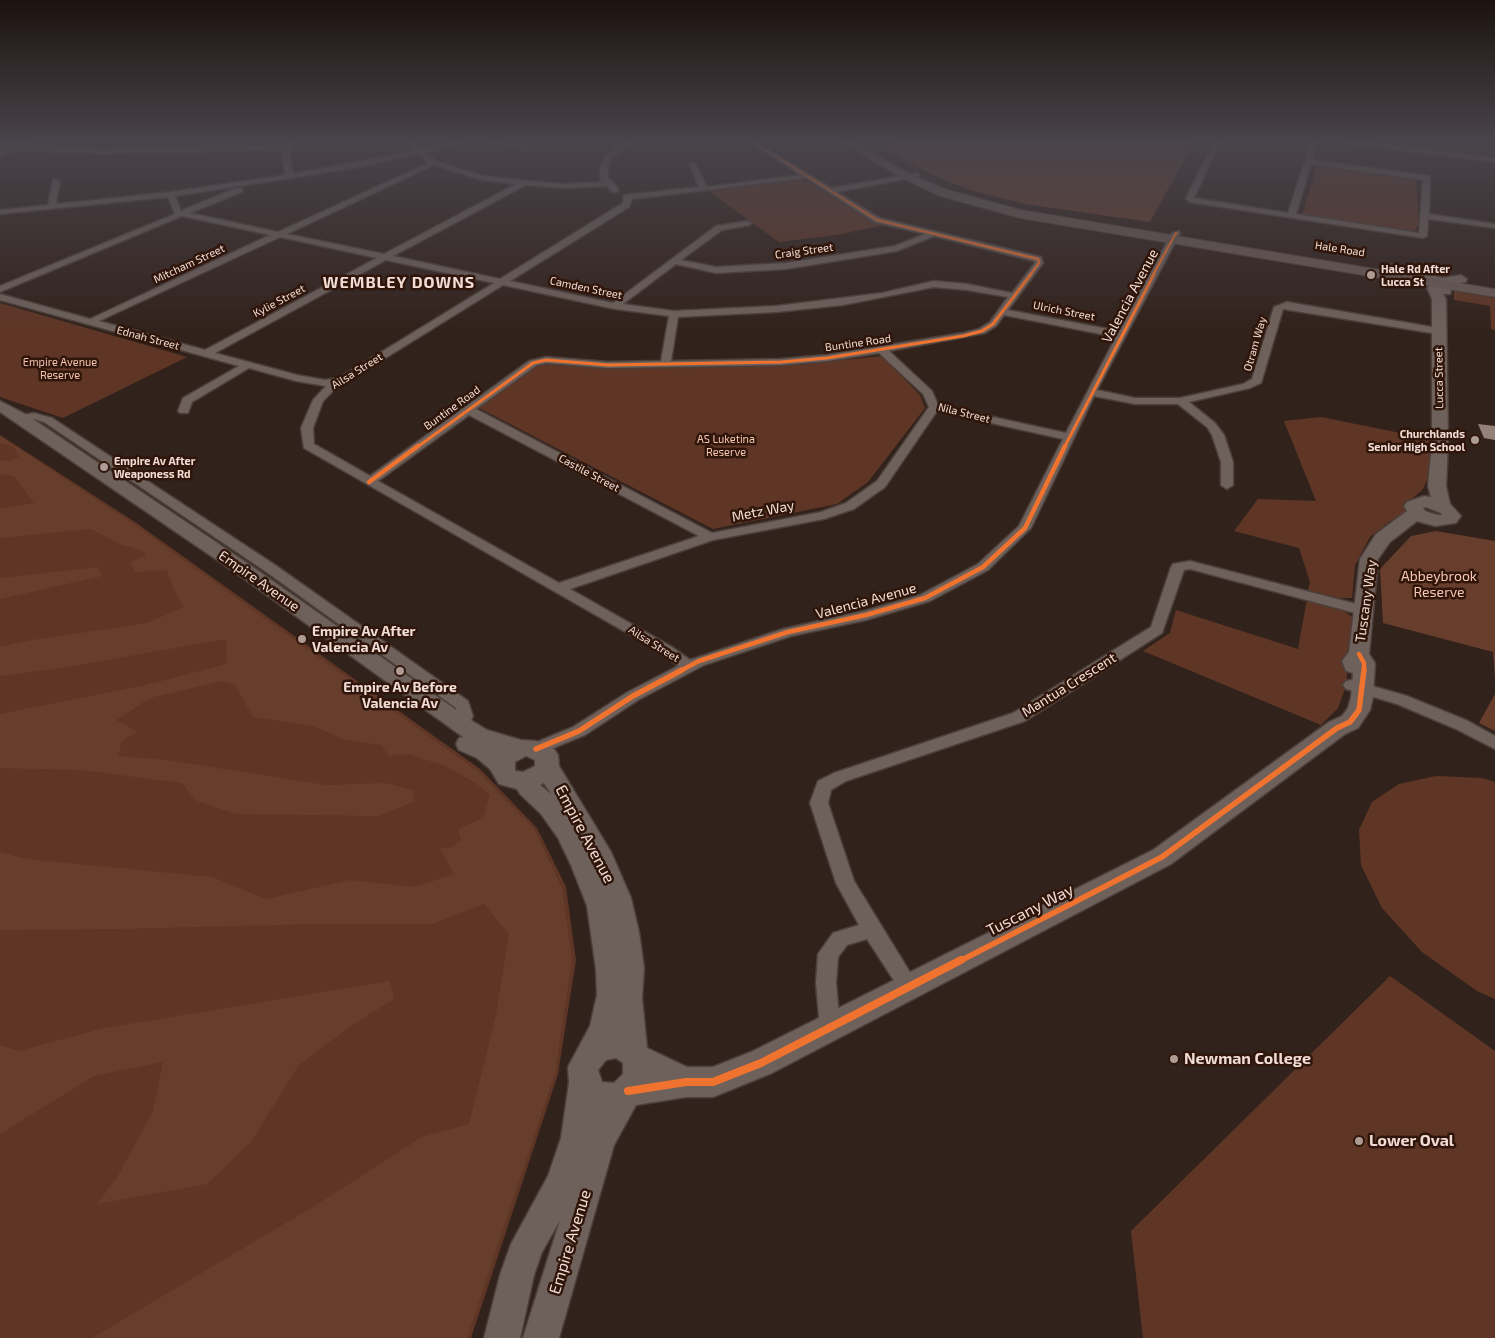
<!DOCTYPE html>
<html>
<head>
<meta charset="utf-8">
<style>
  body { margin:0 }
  canvas { display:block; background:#32221c }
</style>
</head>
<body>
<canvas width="1495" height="1338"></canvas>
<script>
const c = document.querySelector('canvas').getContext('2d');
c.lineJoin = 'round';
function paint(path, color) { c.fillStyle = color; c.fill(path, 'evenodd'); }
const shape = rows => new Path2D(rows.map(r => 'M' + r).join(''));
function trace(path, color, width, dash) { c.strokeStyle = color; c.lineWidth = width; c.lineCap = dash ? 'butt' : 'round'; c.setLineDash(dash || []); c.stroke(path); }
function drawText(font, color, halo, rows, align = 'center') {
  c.font = font + ' "Exo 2",sans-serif'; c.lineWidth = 5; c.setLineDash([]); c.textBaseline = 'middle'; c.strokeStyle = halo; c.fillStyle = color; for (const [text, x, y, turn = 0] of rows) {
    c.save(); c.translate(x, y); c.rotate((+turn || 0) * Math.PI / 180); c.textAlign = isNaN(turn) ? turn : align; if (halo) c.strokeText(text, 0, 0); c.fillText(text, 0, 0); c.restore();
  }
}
const green = shape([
  [1317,166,1416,179,1419,223,1415,231,1302,215],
  [796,180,807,181,867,219,884,225,836,235,779,242,709,191],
  [1454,291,1495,298,1495,330,1491,329,1490,306,1454,300],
  [0,303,187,357,63,418,0,397],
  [882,356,920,395,925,408,868,482,837,504,713,529,479,408,538,364,604,368,798,365],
  [1321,417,1430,439,1429,475,1423,489,1406,504,1406,514,1390,521,1370,537,1355,565,1352,598,1336,598,1308,591,1310,582,1299,548,1234,531,1258,499,1316,501,1284,421],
  [0,435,135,522,480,769,537,828,566,887,576,960,558,1074,471,1338,0,1338],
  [1307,599,1341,609,1352,617,1346,686,1338,708,1321,725,1143,651,1170,633,1176,610,1298,649],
  [1436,776,1482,778,1495,782,1495,999,1477,991,1422,952,1382,908,1361,865,1359,830,1372,802,1399,784],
  [1390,976,1495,1051,1495,1338,1143,1338,1131,1231]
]);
const forest = shape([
  [893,142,1194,142,1150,222,1025,204,977,192,949,182,906,162,881,146],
  [0,436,132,523,477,771,534,829,562,888,572,960,555,1073,467,1338,92,1338,321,1202,422,1137,469,1124,496,1015,509,934,484,904,433,924,318,924,118,929,0,930,0,852,26,859,212,877,266,899,350,880,415,887,454,874,440,848,451,848,461,840,458,829,483,818,490,795,477,784,446,766,408,754,389,756,381,745,345,740,313,726,253,717,235,685,222,681,150,698,116,720,137,732,122,741,118,756,167,760,326,785,385,783,413,790,413,802,378,816,236,814,195,800,182,783,81,770,0,768,0,714,146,685,227,664,226,639,61,668,0,676,0,647,32,640,147,623,184,607,173,588,167,570,135,572,131,562,147,555,138,549,122,545,91,529,0,538,0,509,34,503,15,477,0,474,0,460,8,461,19,457,14,447,0,443],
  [1436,531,1495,541,1495,680,1493,652,1383,623,1380,569,1411,536],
  [98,567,102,576,0,599,0,578],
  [1495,694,1495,731,1479,723],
  [390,981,394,999,351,1026,298,1066,251,1142,207,1184,97,1204,118,1176,153,1111,163,1062,94,1076,0,1134,0,1045,19,1051,104,1028]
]);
const building = shape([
  [1478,424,1495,426,1495,440,1484,438]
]);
const street = shape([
  [0,142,102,150,285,145,287,142,293,142,290,159,293,174,416,150,410,142,416,142,422,149,456,142,468,142,425,153,436,161,483,176,562,184,603,182,600,179,600,168,606,155,625,142,632,142,612,158,608,168,608,178,618,188,618,192,612,192,607,186,562,188,526,185,393,256,500,279,623,203,624,195,699,187,689,163,695,163,707,187,800,175,750,142,757,142,831,188,918,173,919,175,915,177,837,192,880,218,1041,257,1043,263,1008,310,1119,331,1172,233,1179,231,1180,233,1097,390,1135,398,1180,398,1243,384,1252,379,1274,307,1287,302,1438,328,1443,331,1438,334,1283,309,1261,383,1250,388,1189,402,1215,423,1224,435,1233,462,1233,485,1227,489,1221,485,1221,462,1212,435,1207,427,1178,404,1135,404,1094,396,1031,528,988,570,930,601,866,620,791,636,704,665,638,700,585,735,536,755,530,753,528,749,530,745,573,727,628,692,678,666,662,653,304,448,301,428,313,400,326,386,296,381,249,368,192,402,188,413,180,413,178,411,183,398,239,366,0,300,0,294,90,319,270,235,182,216,0,292,0,286,175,214,168,197,0,214,0,210,48,205,53,179,60,181,56,204,171,192,286,175,282,159,283,149,102,154,18,149,0,145,0,142],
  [419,154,428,163,278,232,190,213,242,192,242,188,236,188,181,211,175,196,349,169,419,154],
  [434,165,482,180,516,184,384,254,287,234,434,165],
  [806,178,874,222,925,234,895,246,786,263,716,267,681,260,722,230,750,225,751,223,747,221,716,226,613,303,510,281,629,207,632,199,806,178],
  [934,236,1034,261,1035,263,1012,293,967,284,934,281,882,293,776,306,674,311,623,304,676,264,716,273,786,269,897,251,934,236],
  [280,237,377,258,205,350,99,321,280,237],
  [386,260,494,283,339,378,325,380,297,375,215,353,386,260],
  [503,285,615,309,669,316,661,361,608,362,546,357,529,361,370,476,314,444,313,428,323,401,334,390,503,285],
  [934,287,967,290,1008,297,990,322,979,329,963,333,827,355,781,359,671,361,678,317,776,312,843,305,934,287],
  [1004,315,1116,337,1066,433,938,405,932,391,889,351,985,333,996,326,1004,315],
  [879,353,923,394,929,407,877,481,846,503,821,512,712,533,476,409,537,365,546,363,608,368,781,365,827,361,879,353],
  [937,411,1063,439,1019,526,978,564,920,595,865,611,783,629,690,660,672,647,570,589,713,540,824,519,854,509,885,487,937,411],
  [469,415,699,536,559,583,378,481,469,415],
  [489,142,502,142,532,149,529,151,489,142],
  [1214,142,1220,142,1194,198,1288,213,1311,142,1317,142,1312,160,1430,176,1429,214,1495,224,1495,228,1428,219,1427,236,1423,238,1189,202,1186,198,1214,142],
  [1311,164,1423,180,1419,233,1296,214,1311,164],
  [1346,142,1364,142,1495,158,1495,162,1349,144,1346,142],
  [34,413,52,418,275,565,468,701,473,716,467,729,455,729,453,725,457,716,456,708,265,571,44,422,34,419,21,421,15,418,17,416,34,413],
  [1190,561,1368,607,1370,610,1363,615,1190,569,1184,570,1162,633,1025,721,846,781,831,790,828,803,854,881,919,987,916,993,909,996,902,993,867,939,847,945,838,957,836,983,840,1027,837,1034,830,1037,823,1034,820,1027,816,983,818,954,833,933,859,925,836,883,810,803,818,781,834,773,1013,713,1151,627,1171,567,1173,564,1190,561],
  [1351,680,1407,696,1468,721,1495,736,1495,749,1456,729,1397,704,1346,689,1343,685,1346,681,1351,680]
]);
const secondary = shape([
  [20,142,33,142,0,158,0,151,20,142],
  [1390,264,1442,278,1461,275,1467,279,1466,282,1447,285,1451,291,1450,294,1443,294,1446,299,1448,443,1446,486,1450,504,1461,516,1456,523,1435,526,1417,521,1390,542,1378,559,1369,654,1375,663,1373,697,1370,710,1358,728,1345,734,1171,864,772,1073,713,1097,686,1097,636,1105,614,1145,559,1338,523,1338,560,1220,542,1252,534,1275,520,1338,484,1338,500,1275,511,1244,548,1176,561,1138,569,1083,568,1067,590,1026,597,995,596,969,587,906,571,865,558,838,541,814,520,794,517,789,499,784,490,769,477,758,459,750,456,744,459,738,463,737,239,575,0,412,0,401,27,415,253,567,469,719,487,730,521,740,536,741,554,749,558,755,559,766,611,852,631,898,639,932,644,968,642,998,647,1048,687,1067,713,1067,751,1052,1153,850,1329,722,1342,716,1348,708,1351,697,1353,673,1346,671,1342,661,1349,652,1360,559,1376,534,1407,511,1404,506,1407,502,1424,496,1431,497,1428,486,1432,443,1432,299,1427,288,1433,283,1386,271,1384,268,1386,265,1390,264],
  [1426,507,1441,513,1442,515,1437,515,1425,511,1423,508,1426,507],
  [526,756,535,760,535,766,523,772,515,771,515,762,526,756],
  [544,783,551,794,540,785,544,783],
  [616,1058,623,1063,623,1074,614,1083,602,1082,598,1070,606,1060,616,1058]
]);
const primary = shape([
  [841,142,854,142,910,174,948,190,1021,210,1495,289,1495,297,1020,218,940,196,902,178,841,142]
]);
const cyclewayFar4 = shape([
  [753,142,877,220,1038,259,1039,263,1030,275],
  [1153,275,1176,233]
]);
const cyclewayFar3 = shape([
  [416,448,533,363,546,360,608,365,781,362,827,358,963,336,982,331,993,324,1031,274],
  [1064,448,1154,274]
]);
const cyclewayFar2 = shape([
  [369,482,418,446],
  [1359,654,1364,663,1364,671],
  [680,671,699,661,788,632,866,615,925,598,983,567,1025,528,1065,446]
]);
const cyclewayFar1 = shape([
  [536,749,579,731,633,696,682,670],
  [958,962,1162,857,1337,728,1350,722,1359,710,1364,670]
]);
const cycleway = shape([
  [628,1091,686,1082,713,1082,761,1063,961,960]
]);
const markers = [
  [1371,275,5,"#ae9c94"],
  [1475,440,5,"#ae9c94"],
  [104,467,5,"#ae9c94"],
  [302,639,5,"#ae9c94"],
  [400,671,5,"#ae9c94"],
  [1174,1059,5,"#ae9c94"],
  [1359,1141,5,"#ae9c94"]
];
const farStreetnames = [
  ["Hale Road",1340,249,9],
  ["Craig Street",804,251,-8],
  ["Mitcham Street",189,264,-25],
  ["Camden Street",586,288,12],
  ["Kylie Street",279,301,-28],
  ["Ulrich Street",1064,311,11],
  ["Ednah Street",148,338,15],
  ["Buntine Road",858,343,-8],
  ["Otram Way",1255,344,-74],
  ["Ailsa Street",357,371,-32],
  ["Lucca Street",1439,378,-91],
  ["Buntine Road",452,408,-36],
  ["Nila Street",964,413,14],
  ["Castile Street",589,473,28],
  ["Ailsa Street",654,644,32]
];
const farPoinames = [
  ["Hale Rd After",1381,269],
  ["Lucca St",1381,282],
  ["Churchlands",1465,434,"right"],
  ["Senior High School",1465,447,"right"],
  ["Empire Av After",114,461],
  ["Weaponess Rd",114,474]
];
const farParknames = [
  ["Empire Avenue",60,362],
  ["Reserve",60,375],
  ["AS Luketina",726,439],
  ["Reserve",726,452]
];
const streetNames = [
  ["Valencia Avenue",1130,296,-62],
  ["Metz Way",763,511,-11],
  ["Empire Avenue",259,581,35],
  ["Valencia Avenue",866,601,-15],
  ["Tuscany Way",1366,601,-82],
  ["Mantua Crescent",1069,685,-32]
];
const parkNames = [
  ["Abbeybrook",1439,576],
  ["Reserve",1439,592]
];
const poiNames = [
  ["Empire Av After",312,631],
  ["Valencia Av",312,647],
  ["Empire Av Before",400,687,"center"],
  ["Valencia Av",400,703,"center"]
];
const farDistrictnames = [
  ["WEMBLEY DOWNS",399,283]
];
const nearStreetnames = [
  ["Empire Avenue",585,834,62],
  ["Tuscany Way",1030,910,-27],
  ["Empire Avenue",570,1242,-73]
];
const nearPoinames = [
  ["Newman College",1184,1059],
  ["Lower Oval",1369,1141]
];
paint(green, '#5f3626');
paint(forest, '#673d2c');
paint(building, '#93817a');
trace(street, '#4c3f3a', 3);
trace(secondary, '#4c3f3a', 3);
trace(primary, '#4c3f3a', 2);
paint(street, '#6e615c');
paint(secondary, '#6e615c');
paint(primary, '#6a5a54');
trace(cyclewayFar4, '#ef722f', 2.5);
trace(cyclewayFar3, '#ef722f', 3);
trace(cyclewayFar2, '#ef722f', 4.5);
trace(cyclewayFar1, '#ef722f', 5.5);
trace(cycleway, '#ef722f', 8);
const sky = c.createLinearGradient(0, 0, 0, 329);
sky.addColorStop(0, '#1c130f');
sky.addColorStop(0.43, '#49444b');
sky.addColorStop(1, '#49444b00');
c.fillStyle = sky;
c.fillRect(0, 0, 1495, 329);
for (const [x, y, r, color] of markers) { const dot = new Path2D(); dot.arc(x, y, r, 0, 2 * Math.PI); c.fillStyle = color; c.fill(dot); trace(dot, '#30150a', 2); }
drawText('11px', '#f1ddd5', '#30150a', farStreetnames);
drawText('bold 11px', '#f1ddd5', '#30150a', farPoinames, 'left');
drawText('11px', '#f7c7b4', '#30150a', farParknames);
drawText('14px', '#f1ddd5', '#30150a', streetNames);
drawText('14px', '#f7c7b4', '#30150a', parkNames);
drawText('bold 14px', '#f1ddd5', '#30150a', poiNames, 'left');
c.letterSpacing = '1px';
drawText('bold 16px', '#f1ddd5', '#30150a', farDistrictnames);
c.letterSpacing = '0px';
drawText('16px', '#f1ddd5', '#30150a', nearStreetnames);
drawText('bold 16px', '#f1ddd5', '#30150a', nearPoinames, 'left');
</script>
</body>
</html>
